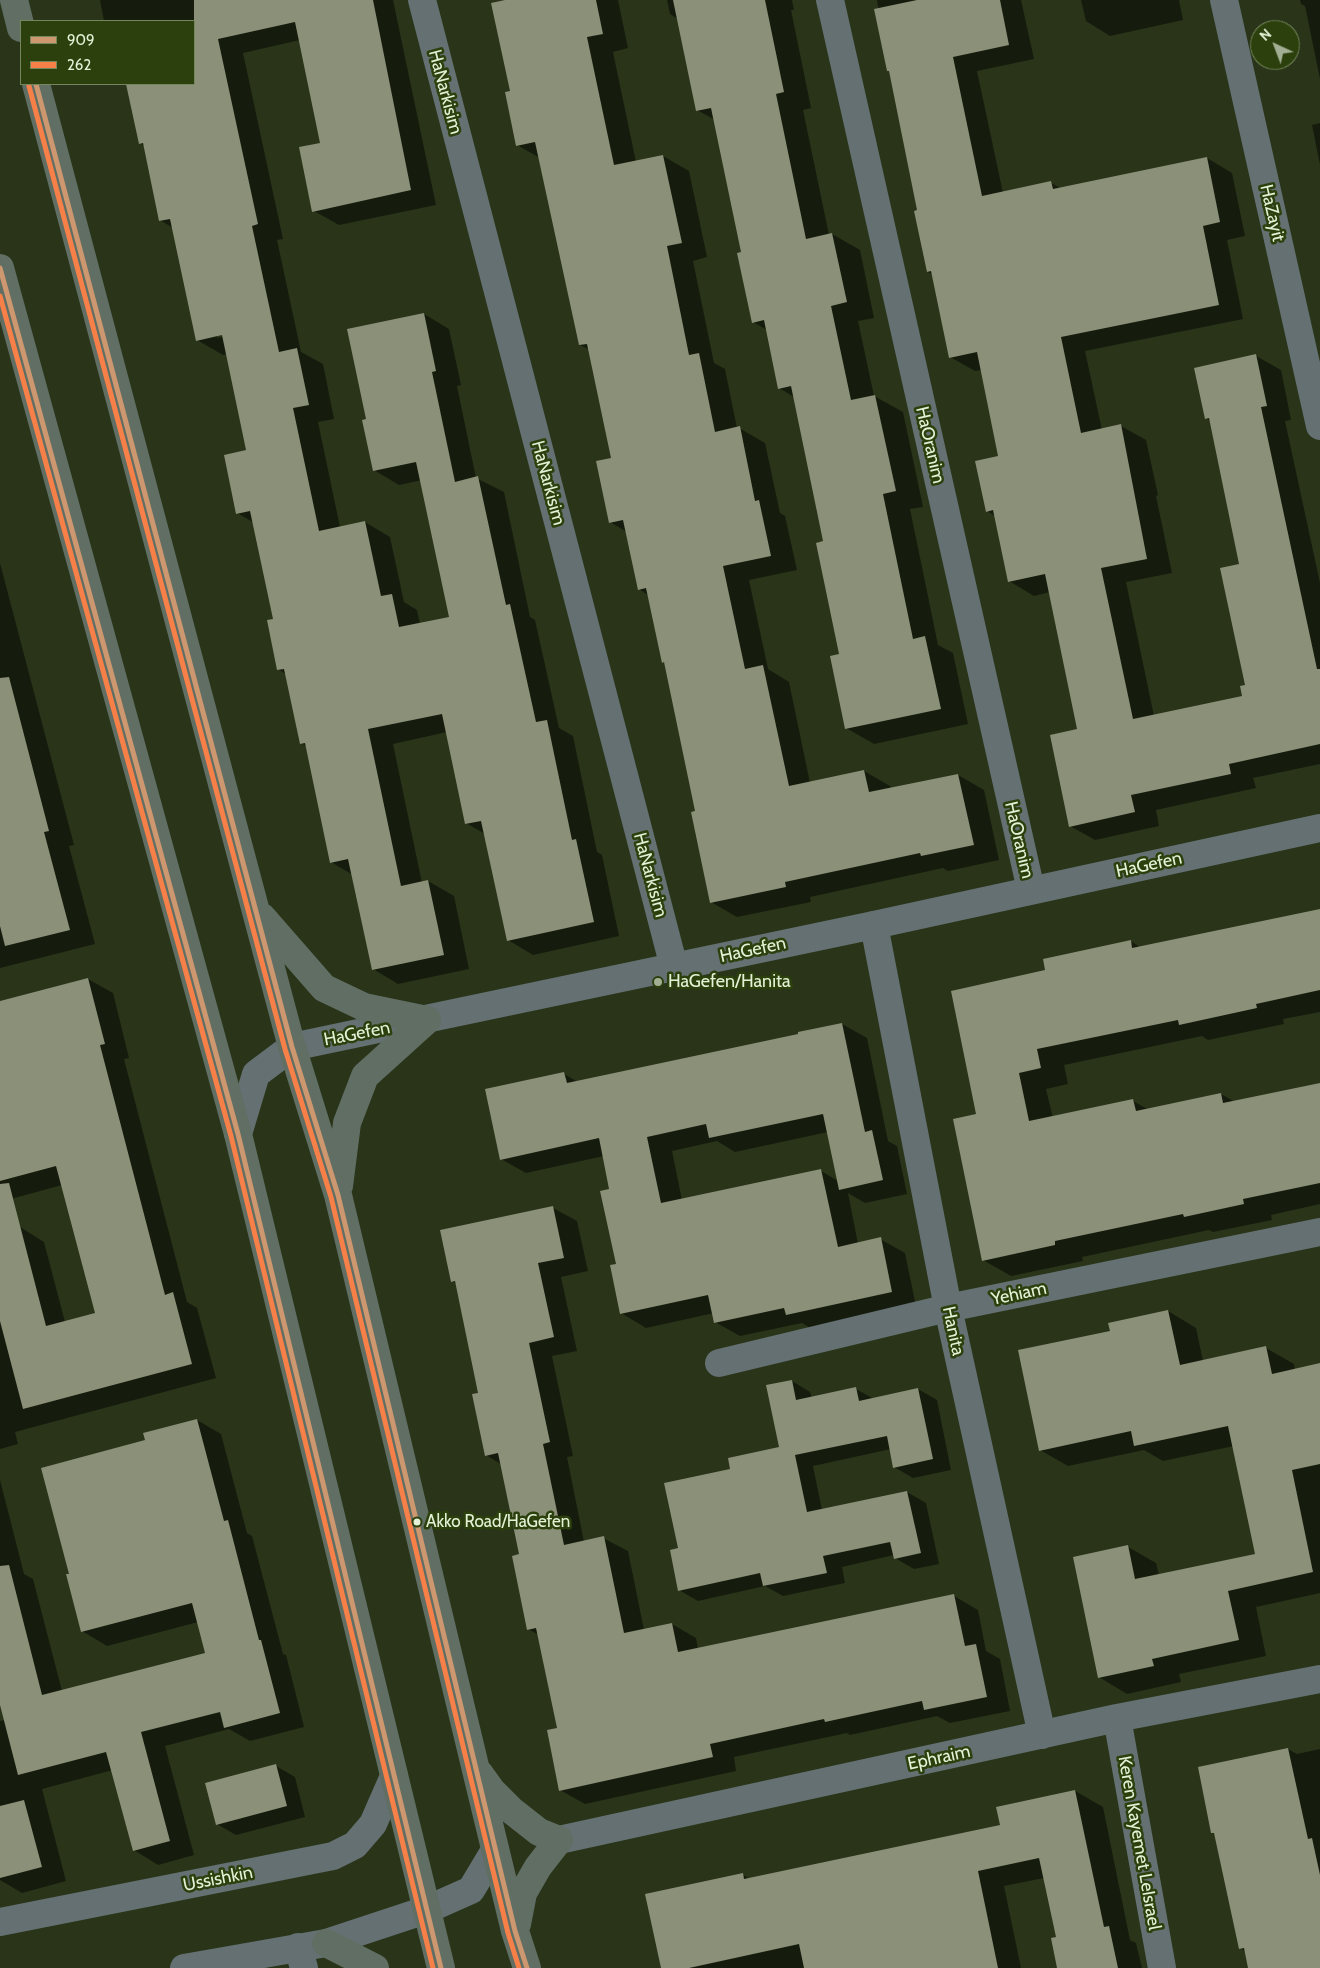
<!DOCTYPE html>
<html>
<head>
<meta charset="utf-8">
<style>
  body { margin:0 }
  #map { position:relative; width:1320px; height:1968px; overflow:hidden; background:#293419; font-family:Cabin,sans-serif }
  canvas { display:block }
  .legend { position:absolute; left:20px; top:20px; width:175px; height:65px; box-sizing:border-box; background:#2c400d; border:1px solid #76875d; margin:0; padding:6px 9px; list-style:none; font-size:15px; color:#e4f1d6 }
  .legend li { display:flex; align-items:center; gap:10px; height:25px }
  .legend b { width:25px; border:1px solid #76875d }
  .north { position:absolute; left:1250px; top:20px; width:50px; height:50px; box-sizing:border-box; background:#2c400d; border:1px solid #76875d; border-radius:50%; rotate:317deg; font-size:14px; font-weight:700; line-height:20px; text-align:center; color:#e4f1d6 }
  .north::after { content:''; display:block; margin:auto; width:18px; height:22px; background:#a3af94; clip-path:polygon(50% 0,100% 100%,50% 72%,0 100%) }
</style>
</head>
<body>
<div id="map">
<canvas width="1320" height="1968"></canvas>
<ul class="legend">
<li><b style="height:6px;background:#cd976f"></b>909</li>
<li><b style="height:6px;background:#f78048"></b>262</li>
</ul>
<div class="north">N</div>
</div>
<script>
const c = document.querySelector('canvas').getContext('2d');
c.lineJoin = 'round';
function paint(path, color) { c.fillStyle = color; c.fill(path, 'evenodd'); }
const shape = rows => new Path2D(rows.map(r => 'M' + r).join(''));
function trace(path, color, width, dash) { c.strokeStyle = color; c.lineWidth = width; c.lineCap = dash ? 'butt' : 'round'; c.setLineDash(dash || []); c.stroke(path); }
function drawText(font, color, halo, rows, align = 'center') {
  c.font = font + ' Cabin,sans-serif'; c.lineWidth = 5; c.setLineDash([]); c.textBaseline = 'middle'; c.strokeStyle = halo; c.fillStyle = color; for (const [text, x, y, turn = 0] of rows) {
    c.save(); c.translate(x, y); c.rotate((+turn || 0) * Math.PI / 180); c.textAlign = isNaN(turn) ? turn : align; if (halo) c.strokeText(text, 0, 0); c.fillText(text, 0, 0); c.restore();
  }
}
const shadow = shape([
  [100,0,393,0,436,205,339,225,314,211,321,144,300,40,243,53,283,239,277,240,301,352,323,364,334,419,318,422,340,527,365,522,390,537,404,602,417,610,420,624,450,618,422,480,399,485,374,470,367,420,424,314,449,329,461,385,457,386,476,478,504,492,530,617,535,620,559,728,573,736,597,852,602,855,619,936,533,955,508,940,485,834,466,823,447,732,393,744,422,883,428,881,454,896,469,969,398,984,373,969,353,875,331,862,306,746,301,743,287,675,278,669,274,620,253,522,237,513,248,451,228,354,223,355,197,340,173,228,160,220,144,146,140,143,128,84,194,84,194,21,104,21],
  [228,333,229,335,217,338,217,335],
  [512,0,618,0,628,48,613,52,636,162,663,156,689,171,707,257,693,261,714,363,725,369,737,428,739,428,765,443,780,513,785,516,797,570,749,580,768,669,789,682,810,783,864,771,890,786,891,789,958,775,984,790,999,860,948,871,943,868,810,897,811,902,737,917,711,902,697,812,666,664,663,662,648,595,639,589,627,532,610,522,612,458,590,350,580,345,540,158,517,145,511,92],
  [667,0,792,0,794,10,791,10,811,108,803,110,829,235,832,234,860,250,874,318,858,321,874,396,903,412,923,507,910,509,938,645,953,653,968,724,874,744,846,728,841,655,824,542,794,397,779,388,767,330,753,322,742,253,715,120,697,110,678,19,670,14],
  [877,0,1021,0,1034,59,977,71,1003,193,1051,183,1062,189,1207,158,1232,173,1245,236,1227,240,1243,319,1085,351,1102,430,1121,426,1146,440,1158,495,1156,496,1172,573,1126,582,1154,716,1244,697,1246,686,1240,565,1210,421,1206,418,1256,356,1281,370,1291,420,1285,421,1320,583,1320,764,1253,778,1256,788,1156,810,1159,826,1095,840,1070,826,1079,730,1050,592,1034,596,1009,581,995,516,987,511,1000,457,982,370,975,371,950,357,932,274,928,272,919,211,890,72,888,70],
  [1081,0,1179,0,1183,20,1110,36,1086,21],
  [1300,0,1320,0,1320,79,1305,6,1301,4],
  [1320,123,1320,165,1312,125],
  [0,563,74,845,69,846,95,944,0,968],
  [1320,910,1320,1012,1283,1019,1284,1024,1208,1040,1202,1036,1064,1065,1068,1084,1046,1089,1053,1118,1133,1101,1149,1110,1221,1094,1235,1102,1320,1084,1320,1204,1271,1215,1272,1220,1213,1232,1209,1230,1082,1257,1083,1261,1011,1276,983,1260,978,1115,1047,971,1131,941,1141,948],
  [88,979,113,993,129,1058,124,1059,187,1302,197,1308,216,1378,15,1432,18,1444,0,1449,0,1233,20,1227,44,1242,65,1322,96,1314,62,1185,0,1202,0,1001],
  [842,1024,867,1038,888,1141,897,1146,907,1194,865,1203,848,1193,858,1244,880,1239,905,1253,916,1306,812,1329,802,1323,740,1336,715,1322,714,1313,646,1328,621,1313,611,1190,604,1156,526,1173,501,1159,564,1074,578,1082,800,1035],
  [828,1132,838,1181,821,1171,682,1200,672,1151,717,1141,735,1152],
  [553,1208,577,1221,588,1271,561,1277,577,1351,552,1356,573,1456,567,1457,584,1542,603,1538,628,1551,644,1630,672,1624,696,1638,698,1649,954,1596,978,1610,986,1651,1000,1659,1010,1711,950,1723,937,1716,850,1735,847,1733,734,1757,736,1771,585,1804,560,1790,558,1729,539,1635,528,1629,520,1555,501,1464,486,1455,480,1394,457,1284,452,1281],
  [1168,1311,1196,1328,1203,1361,1266,1348,1294,1364,1295,1370,1320,1365,1320,1593,1256,1607,1266,1656,1179,1674,1181,1682,1127,1694,1099,1677,1128,1547,1156,1563,1159,1575,1257,1554,1234,1446,1163,1461,1144,1450,1068,1466,1040,1450,1111,1332],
  [792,1381,810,1392,812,1398,856,1389,874,1399,918,1389,937,1400,951,1470,913,1478,894,1467,891,1449,813,1466,822,1510,907,1492,926,1503,939,1564,914,1569,895,1558,894,1555,842,1567,845,1583,783,1596,765,1586,698,1601,679,1590,679,1549,732,1470,781,1448],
  [197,1420,221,1434,247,1533,252,1536,283,1654,286,1655,304,1727,250,1741,229,1729,165,1746,194,1855,158,1865,134,1850,113,1770,42,1789,66,1881,22,1893,0,1880,0,1721,5,1720,0,1700,0,1480,24,1574,33,1579,62,1691,206,1654,198,1622,107,1646,82,1631,70,1575,146,1441],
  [1288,1749,1297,1754,1320,1749,1320,1968,1249,1968,1245,1951,1240,1948,1216,1835,1212,1833],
  [276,1766,295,1777,305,1817,236,1835,217,1824],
  [1075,1791,1103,1807,1130,1940,1136,1943,1142,1968,1058,1968,1058,1938,1044,1878,1004,1886,1021,1968,662,1968,743,1875,750,1879,1001,1826,997,1808]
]);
const building = shape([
  [194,0,373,0,411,190,312,212,299,147,320,143,295,22,218,39,258,224,252,226,279,352,297,348,309,405,293,408,319,531,365,521,381,596,392,594,399,627,449,617,416,462,373,471,362,420,366,419,347,329,424,313,436,371,432,372,455,482,478,476,506,605,510,604,536,722,547,720,572,840,576,839,594,922,507,941,481,821,465,824,442,714,368,729,401,886,428,880,444,955,372,970,348,859,330,863,305,743,300,744,284,669,277,670,267,620,273,619,250,511,236,514,224,455,246,450,222,335,196,341,170,219,159,221,143,143,139,144,126,84,194,84],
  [505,0,596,0,603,34,587,37,614,165,663,155,682,243,667,246,689,355,699,353,715,432,740,426,755,501,759,500,771,556,723,566,745,669,763,665,789,786,864,770,869,792,958,774,974,845,921,856,920,853,785,882,786,887,710,903,691,812,695,811,664,662,662,663,646,588,638,590,623,520,609,523,596,461,611,458,587,344,579,345,535,142,516,146,505,92,510,91,491,3],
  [673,0,765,0,784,92,776,94,806,239,832,233,847,302,831,306,851,400,875,395,896,491,883,494,913,639,925,636,941,709,845,729,830,656,839,654,816,543,823,541,791,386,778,389,764,320,752,323,737,253,741,252,711,108,696,111],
  [917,0,1000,0,1009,45,953,57,982,196,1051,181,1053,189,1207,157,1220,222,1203,226,1219,305,1061,337,1081,433,1121,424,1147,559,1101,568,1133,719,1242,696,1240,686,1245,685,1220,568,1239,564,1209,418,1205,419,1194,368,1256,354,1267,406,1261,407,1317,669,1320,669,1320,744,1229,764,1231,774,1131,795,1135,812,1069,827,1050,735,1077,729,1045,574,1008,582,993,510,986,512,975,461,998,456,977,352,949,358,931,271,927,272,914,211,917,210,889,71,887,71,874,9],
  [9,677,49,831,44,832,70,930,5,946,0,926,0,678],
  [1320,909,1320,990,1256,1004,1257,1008,1179,1025,1178,1020,1037,1049,1041,1068,1019,1073,1029,1121,1133,1099,1136,1111,1221,1093,1223,1103,1320,1083,1320,1183,1243,1199,1244,1204,1184,1217,1183,1214,1055,1241,1055,1245,982,1261,953,1119,976,1114,951,991,1045,970,1043,959,1131,940,1132,948],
  [88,978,105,1044,100,1045,165,1295,173,1292,192,1364,23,1409,0,1321,0,1184,9,1183,46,1326,95,1313,56,1166,0,1181,0,1001],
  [842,1023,865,1132,872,1130,883,1180,839,1190,823,1114,709,1138,706,1124,647,1137,661,1203,821,1169,838,1247,881,1237,892,1292,786,1315,784,1308,714,1323,708,1295,620,1314,610,1265,616,1264,600,1191,609,1189,599,1138,500,1160,485,1089,564,1072,567,1083,798,1034,798,1032],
  [553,1206,564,1258,538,1263,554,1337,529,1343,550,1442,543,1444,564,1545,604,1536,624,1633,672,1623,678,1652,954,1594,965,1646,976,1644,987,1697,924,1710,922,1701,825,1722,824,1719,710,1744,713,1757,559,1791,547,1730,557,1728,536,1628,527,1630,512,1556,519,1554,498,1453,485,1456,472,1394,478,1393,455,1281,451,1282,440,1230],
  [1168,1310,1180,1365,1266,1346,1272,1374,1320,1363,1320,1464,1292,1470,1313,1572,1228,1591,1239,1640,1152,1659,1154,1666,1098,1678,1073,1557,1128,1545,1135,1579,1255,1554,1228,1426,1134,1446,1131,1431,1039,1451,1018,1350,1110,1331,1108,1323],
  [792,1380,796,1400,856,1387,859,1401,918,1388,933,1459,893,1468,887,1436,795,1455,807,1512,907,1491,921,1553,894,1559,890,1542,823,1556,827,1573,763,1586,760,1573,678,1591,670,1550,678,1548,664,1483,730,1469,728,1458,779,1447,766,1385],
  [197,1419,224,1521,228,1520,259,1640,261,1640,280,1713,224,1728,220,1712,141,1732,170,1841,133,1851,106,1752,18,1775,0,1705,0,1566,9,1565,42,1695,205,1653,192,1603,81,1632,66,1574,69,1574,41,1468,145,1440,143,1433],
  [1288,1748,1308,1839,1312,1838,1320,1875,1320,1968,1248,1968,1244,1948,1239,1949,1214,1833,1211,1833,1198,1767],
  [276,1764,287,1806,216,1825,205,1783],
  [1075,1790,1104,1927,1109,1926,1118,1968,1057,1968,1051,1938,1056,1937,1039,1858,978,1871,998,1968,804,1968,799,1944,689,1968,661,1968,645,1894,743,1873,744,1879,1000,1825,996,1807],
  [24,1800,42,1867,0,1878,0,1806]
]);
const minor = shape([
  [422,0,674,967],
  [830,0,1031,890],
  [1224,0,1320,426],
  [874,925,948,1308,1042,1735],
  [719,1363,948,1308,1320,1232],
  [1117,1718,1162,1968],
  [559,1840,1117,1718,1320,1679],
  [298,1947,304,1968]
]);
const tertiary = shape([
  [238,1134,256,1074,292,1047,874,925,1320,828],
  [0,1922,333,1856,355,1845,373,1824,394,1776],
  [184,1968,326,1943,426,1910,471,1890,495,1850]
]);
const trunk = shape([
  [14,0,21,28],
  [36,84,292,1047,338,1195,475,1766,515,1931,527,1968],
  [0,268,238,1134,441,1968],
  [262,917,324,988,364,1007,427,1020],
  [339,1186,347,1123,365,1076,427,1020],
  [479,1773,492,1791,511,1810,539,1832,559,1840,538,1867,523,1893,517,1924],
  [326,1943,375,1968]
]);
const bus1 = shape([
  [36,84,292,1047,338,1195,515,1931,527,1968],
  [0,268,238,1134,441,1968]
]);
const bus2 = shape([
  [29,86,285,1049,331,1197,508,1933,519,1968],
  [0,296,231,1136,433,1968]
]);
const markers = [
  [658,982,5,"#a3af94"],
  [417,1522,4.5,"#e4f1d6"]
];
const busNames = [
  ["Akko Road/HaGefen",426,1522]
];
const streetNames = [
  ["HaNarkisim",445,92,75],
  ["HaZayit",1272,213,77],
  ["HaOranim",930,445,77],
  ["HaNarkisim",548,483,75],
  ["HaOranim",1019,840,77],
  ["HaGefen",1149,865,-12],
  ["HaNarkisim",650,875,75],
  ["HaGefen",753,950,-12],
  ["HaGefen",357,1034,-11],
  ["Yehiam",1019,1294,-12],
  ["Hanita",953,1331,78],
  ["Ephraim",939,1758,-12],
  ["Keren Kayemet LeIsrael",1139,1843,80],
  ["Ussishkin",218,1879,-11]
];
const poiNames = [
  ["HaGefen/Hanita",668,982]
];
paint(shadow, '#0007');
paint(building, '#8b9078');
trace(minor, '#647072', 28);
trace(tertiary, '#647072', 28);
trace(trunk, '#616e64', 28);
trace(bus1, '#cd976f', 5);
trace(bus2, '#f78048', 5);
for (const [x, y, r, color] of markers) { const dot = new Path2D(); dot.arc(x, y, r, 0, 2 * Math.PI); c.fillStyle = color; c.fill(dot); trace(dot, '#2c400d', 2); }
drawText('17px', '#e4f1d6', '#2c400d', busNames, 'left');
drawText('18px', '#e4f1d6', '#2c400d', streetNames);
drawText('18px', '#e4f1d6', '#2c400d', poiNames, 'left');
</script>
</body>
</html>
